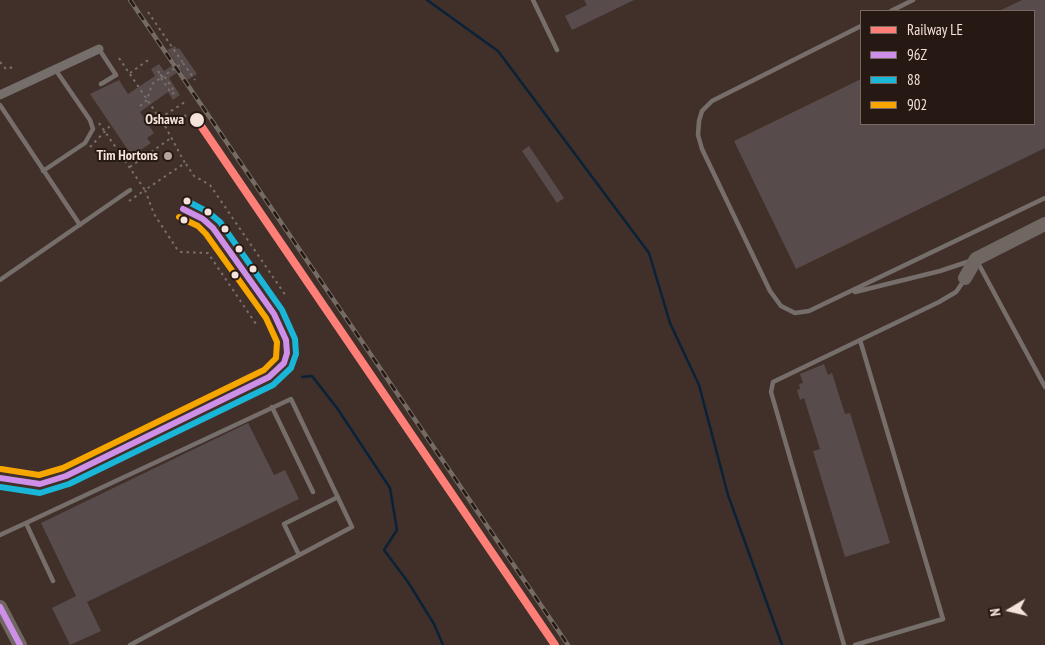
<!DOCTYPE html>
<html>
<head>
<meta charset="utf-8">
<style>
  body { margin:0 }
  #map { position:relative; width:1045px; height:645px; overflow:hidden; background:#403029; font-family:"PT Sans Narrow",sans-serif }
  canvas { display:block }
  .legend { position:absolute; left:860px; top:10px; width:175px; height:115px; box-sizing:border-box; background:#261913; border:1px solid #796963; margin:0; padding:6px 9px; list-style:none; font-size:15px; color:#f5e2da }
  .legend li { display:flex; align-items:center; gap:10px; height:25px }
  .legend b { width:25px; border:1px solid #796963 }
  .north { position:absolute; left:985px; top:585px; width:50px; height:50px; -webkit-text-stroke:4px #261913; paint-order:stroke; rotate:261deg; font-size:14px; font-weight:700; line-height:20px; text-align:center; color:#f5e2da }
  .north::after { content:''; display:block; margin:auto; width:18px; height:22px; background:#f5e2da; clip-path:polygon(50% 0,100% 100%,50% 72%,0 100%) }
</style>
</head>
<body>
<div id="map">
<canvas width="1045" height="645"></canvas>
<ul class="legend">
<li><b style="height:6px;background:#fd7f77"></b>Railway LE</li>
<li><b style="height:6px;background:#ce8fe9"></b>96Z</li>
<li><b style="height:6px;background:#1ab6d8"></b>88</li>
<li><b style="height:6px;background:#f7a600"></b>902</li>
</ul>
<div class="north">N</div>
</div>
<script>
const c = document.querySelector('canvas').getContext('2d');
c.lineJoin = 'round';
const shape = rows => new Path2D(rows.map(r => 'M' + r).join(''));
function trace(path, color, width, dash) { c.strokeStyle = color; c.lineWidth = width; c.lineCap = dash ? 'butt' : 'round'; c.setLineDash(dash || []); c.stroke(path); }
function paint(path, color) { c.fillStyle = color; c.fill(path, 'evenodd'); }
function drawText(font, color, halo, rows, align = 'center') {
  c.font = font + ' "PT Sans Narrow",sans-serif'; c.lineWidth = 4; c.setLineDash([]); c.textBaseline = 'middle'; c.strokeStyle = halo; c.fillStyle = color; for (const [text, x, y, turn = 0] of rows) {
    c.save(); c.translate(x, y); c.rotate((+turn || 0) * Math.PI / 180); c.textAlign = isNaN(turn) ? turn : align; if (halo) c.strokeText(text, 0, 0); c.fillText(text, 0, 0); c.restore();
  }
}
const stream = shape([
  [427,0,498,51,649,253,670,323,699,385,728,495,782,645],
  [302,377,312,376,337,408,390,488,397,530,384,550,408,582,434,624,443,645]
]);
const building = shape([
  [584,0,634,0,572,30,565,16,587,5],
  [1022,0,1045,0,1045,148,796,269,734,141,861,79,861,124,1034,124,1034,11,999,11],
  [175,46,177,49,179,48,197,74,187,80,181,70,169,78,180,95,173,100,168,92,140,112,154,133,147,138,151,143,132,156,90,94,119,80,128,94,155,76,151,69,159,64,164,71,176,63,167,50],
  [529,146,564,198,557,203,522,151],
  [824,364,828,375,832,373,845,414,850,413,890,543,845,557,813,451,820,449,804,398,800,400,797,390,800,389,799,384,803,383,800,374],
  [248,423,274,475,285,470,299,499,87,602,101,631,70,645,52,608,76,596,41,523]
]);
const path = shape([
  [148,12,183,63],
  [119,58,165,126],
  [0,62,6,69,13,67],
  [130,73,151,58],
  [161,78,172,94,175,92,164,76],
  [140,106,147,100,152,84,162,77,158,71],
  [160,118,185,102],
  [99,123,145,190,185,163,165,126,184,114,187,118],
  [90,147,110,126],
  [124,158,130,154],
  [186,164,194,176,210,185,286,296],
  [130,167,171,138],
  [129,201,145,190,154,214,177,249,181,252,208,253,256,324]
]);
const lane = shape([
  [533,0,557,50],
  [891,11,913,0],
  [861,26,712,101,702,111,699,121,698,135,702,149,770,291,781,306,795,313,809,311,1045,198],
  [99,49,116,75,101,84],
  [0,105,80,225],
  [43,171,85,143,93,129,90,120,55,69],
  [977,261,1045,387],
  [0,280,130,190],
  [855,292,940,271,970,261],
  [272,407,313,492],
  [0,478,40,484,66,476,269,377,284,363,287,353,286,340,274,314,213,228,203,219,183,209],
  [26,523,291,399,352,527,130,645],
  [0,535,26,523,53,581],
  [299,555,284,524,338,497],
  [844,645,771,392,773,382,939,302,956,292,965,279],
  [855,645,943,619,860,340]
]);
const street = shape([
  [0,95,99,49]
]);
const secondary = shape([
  [965,278,976,259,1045,224],
  [0,607,20,645]
]);
const rail = shape([
  [130,0,568,645]
]);
const pathBridge = shape([
  [158,71,162,77,183,63,195,80]
]);
const bus1 = shape([
  [0,478,40,484,66,476,269,377,284,363,287,353,286,340,274,314,213,228,203,219,183,209],
  [0,607,20,645]
]);
const bus2 = shape([
  [0,487,40,493,69,484,273,385,291,368,296,354,295,339,282,310,220,222,208,212,187,201]
]);
const bus3 = shape([
  [1,469,39,475,63,468,264,370,276,358,277,342,266,318,206,234,198,226,179,217]
]);
const rail1 = shape([
  [197,120,555,645]
]);
const markers = [
  [197,120,8,"#f5e2da"],
  [168,156,5,"#b6a49c"],
  [187,201,4.5,"#f5e2da"],
  [208,212,4.5,"#f5e2da"],
  [184,220,4.5,"#f5e2da"],
  [225,229,4.5,"#f5e2da"],
  [239,249,4.5,"#f5e2da"],
  [253,269,4.5,"#f5e2da"],
  [235,275,4.5,"#f5e2da"]
];
const stopNames = [
  ["Oshawa",184,120]
];
const poiNames = [
  ["Tim Hortons",158,156]
];
trace(stream, '#0a2238', 2.5);
paint(building, '#584b4b');
trace(path, '#77706c', 2, [2.5, 4]);
trace(lane, '#766e6b', 4.5);
trace(street, '#766e6b', 9);
trace(secondary, '#706762', 14);
trace(rail, '#746b65', 4.5);
trace(rail, '#261913', 2.5, [8]);
trace(pathBridge, '#77706c', 2, [2.5, 4]);
trace(bus1, '#ce8fe9', 6);
trace(bus2, '#1ab6d8', 6);
trace(bus3, '#f7a600', 6);
trace(rail1, '#fd7f77', 8);
for (const [x, y, r, color] of markers) { const dot = new Path2D(); dot.arc(x, y, r, 0, 2 * Math.PI); c.fillStyle = color; c.fill(dot); trace(dot, '#261913', 2); }
drawText('bold 14px', '#f5e2da', '#261913', stopNames, 'right');
drawText('bold 14px', '#f5e2da', '#261913', poiNames, 'right');
</script>
</body>
</html>
